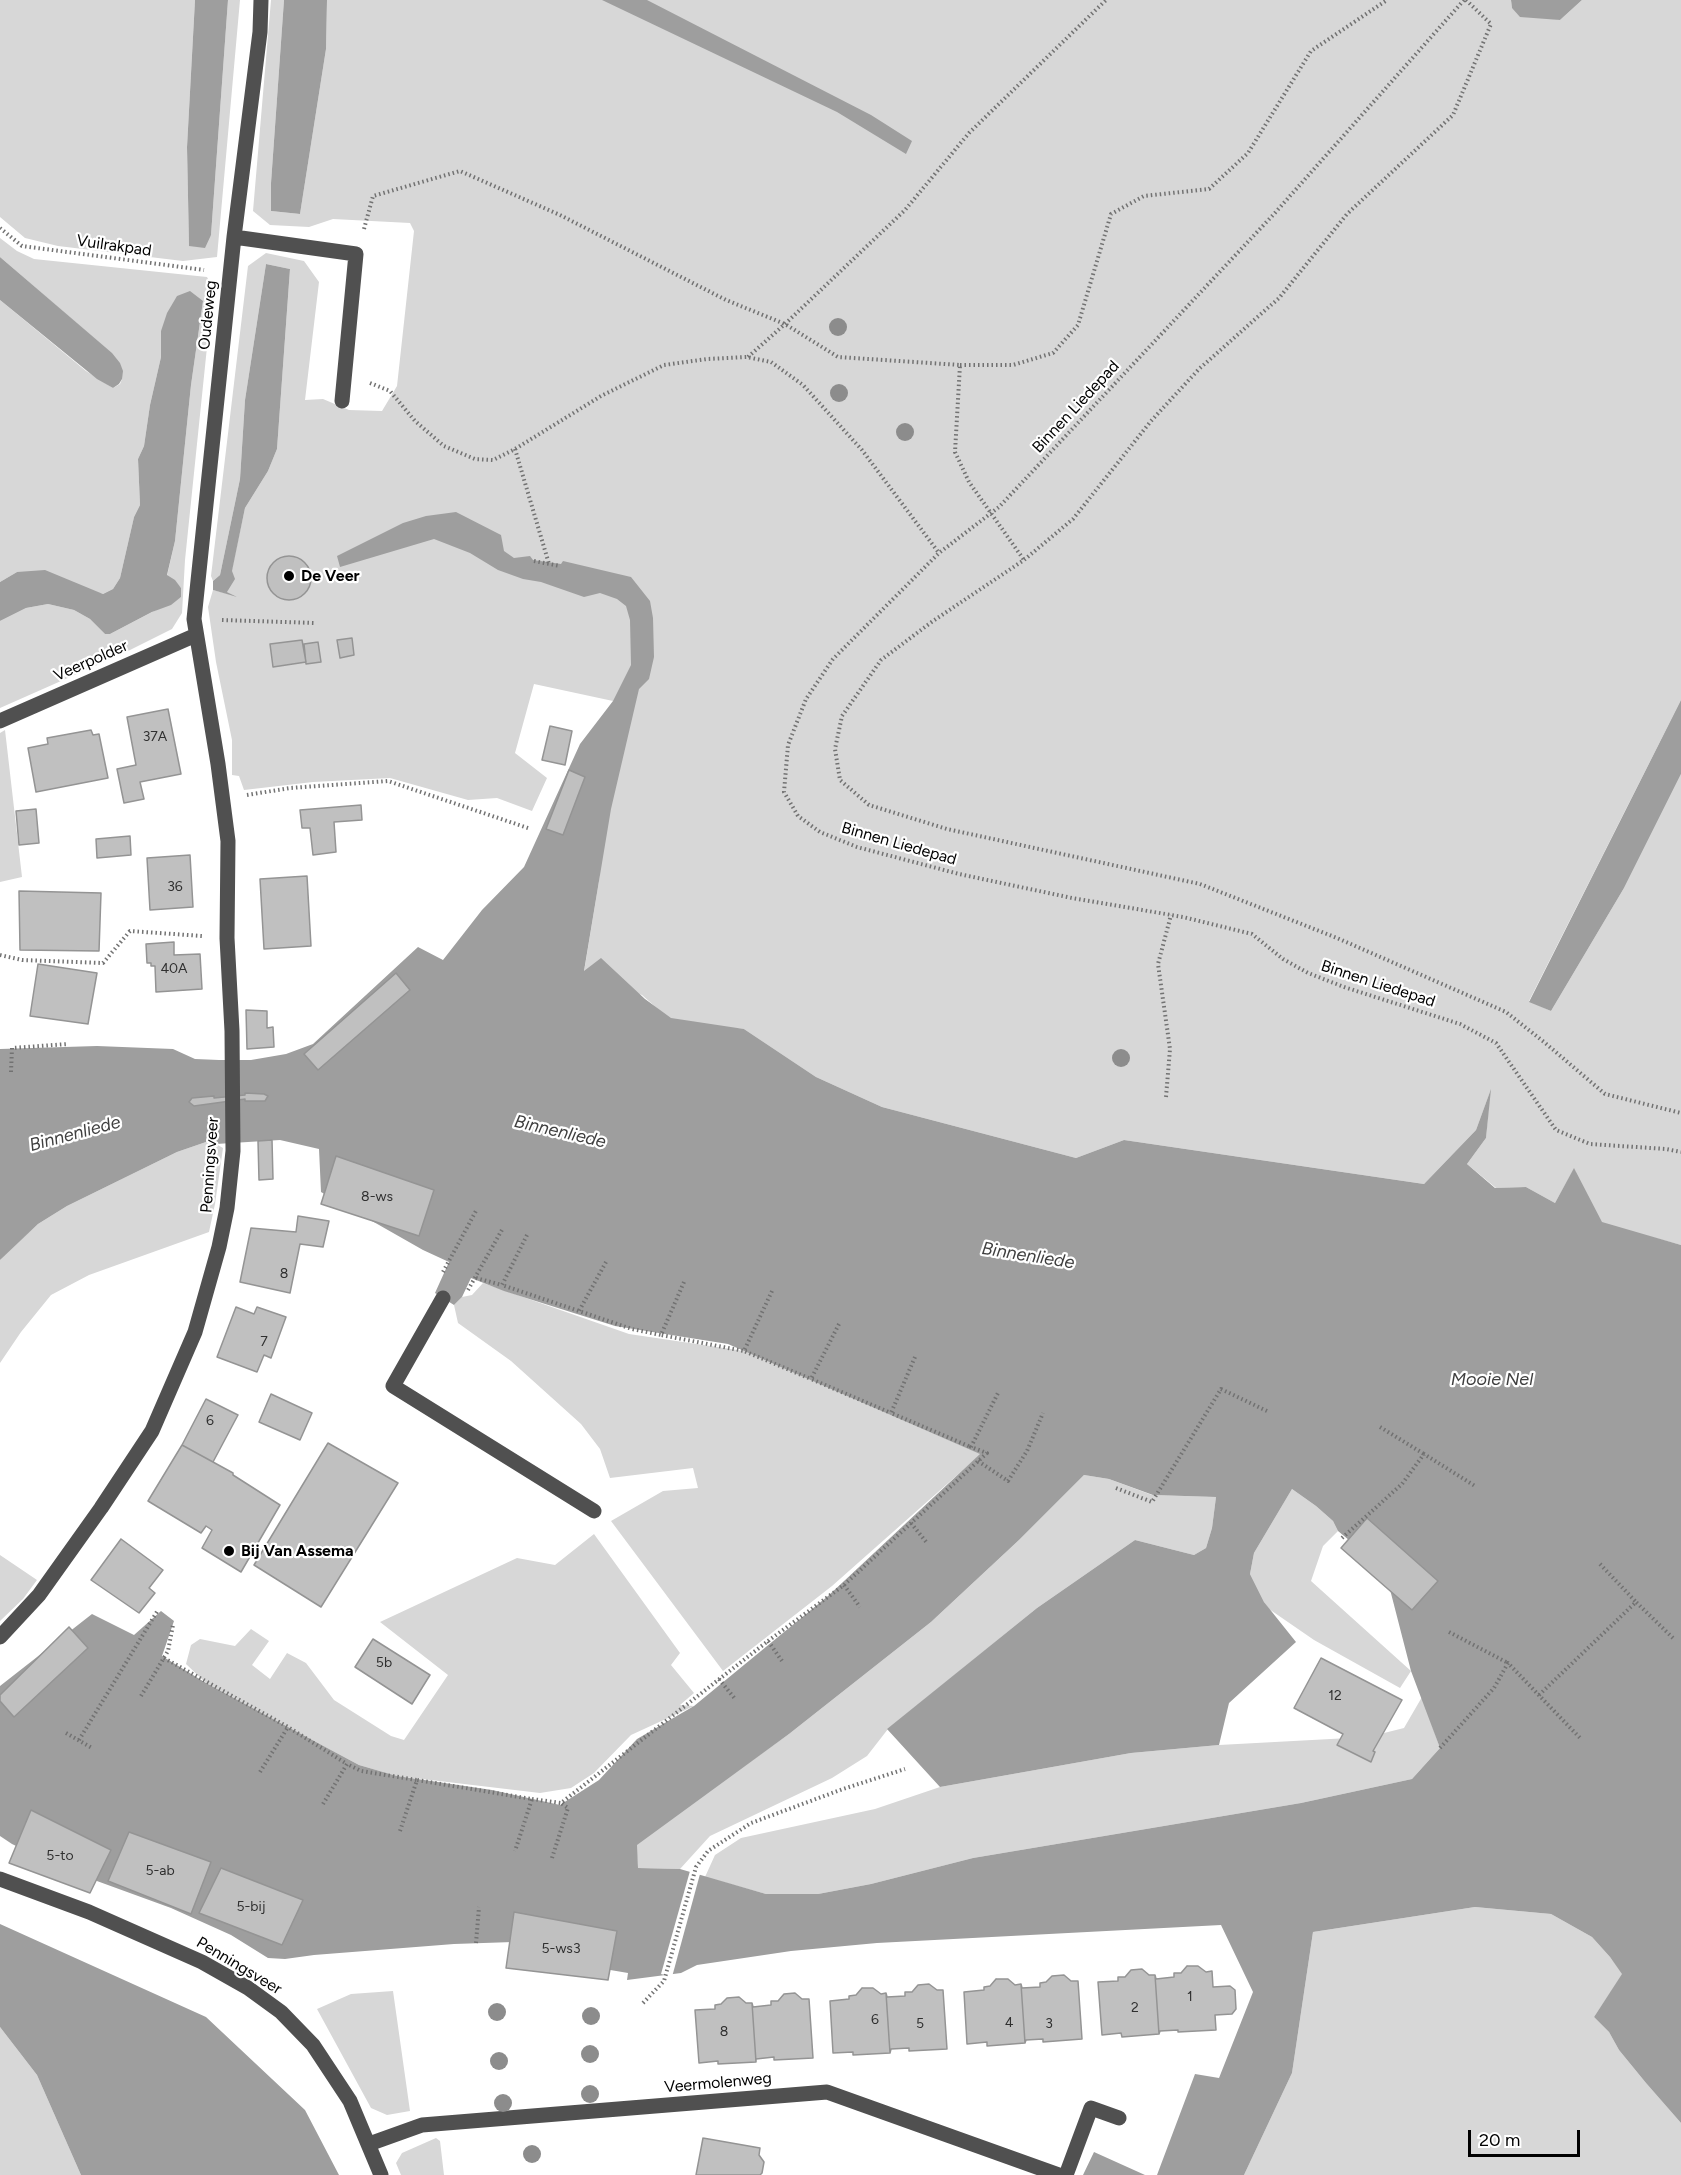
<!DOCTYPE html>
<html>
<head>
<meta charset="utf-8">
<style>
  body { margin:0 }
  #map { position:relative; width:1681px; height:2175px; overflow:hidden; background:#fff; font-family:Figtree,sans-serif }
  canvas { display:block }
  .scale { position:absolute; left:1468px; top:2130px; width:112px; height:27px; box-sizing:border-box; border:3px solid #000; border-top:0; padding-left:8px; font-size:18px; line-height:21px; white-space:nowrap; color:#000; -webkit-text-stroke:4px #fff; paint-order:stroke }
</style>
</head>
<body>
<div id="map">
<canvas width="1681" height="2175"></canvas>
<div class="scale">20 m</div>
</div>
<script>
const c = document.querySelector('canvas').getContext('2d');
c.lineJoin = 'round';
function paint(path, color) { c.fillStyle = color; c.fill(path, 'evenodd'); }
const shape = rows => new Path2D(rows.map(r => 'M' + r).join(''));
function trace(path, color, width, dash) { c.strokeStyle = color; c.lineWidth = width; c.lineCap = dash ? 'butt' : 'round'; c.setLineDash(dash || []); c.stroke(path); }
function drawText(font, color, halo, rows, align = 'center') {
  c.font = font + ' Figtree,sans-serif'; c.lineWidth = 4.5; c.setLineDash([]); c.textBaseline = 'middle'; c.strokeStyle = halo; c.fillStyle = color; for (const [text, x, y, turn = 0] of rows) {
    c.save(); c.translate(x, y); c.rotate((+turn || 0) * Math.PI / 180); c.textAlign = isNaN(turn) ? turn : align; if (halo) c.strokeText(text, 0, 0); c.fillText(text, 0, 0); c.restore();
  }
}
const green = shape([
  [0,0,195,0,187,147,189,246,211,235,228,0,240,0,217,257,183,261,58,246,25,238,0,217],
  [271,0,284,0,271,183,271,211,300,214,326,49,327,0,1511,0,1512,8,1560,20,1582,0,1681,0,1681,700,1529,1001,1551,1011,1624,888,1681,774,1681,1245,1637,1233,1597,1225,1576,1206,1576,1172,1574,1169,1555,1203,1526,1187,1496,1188,1467,1164,1486,1138,1490,1092,1476,1130,1424,1184,1124,1140,1076,1158,882,1107,816,1077,744,1029,675,1024,642,995,584,972,599,881,613,701,534,684,515,753,547,778,532,811,497,798,468,800,390,778,313,782,244,790,239,776,232,775,232,740,216,662,208,607,213,590,232,595,227,592,245,508,268,471,277,449,290,269,266,264,245,400,240,479,220,575,213,581,211,576,248,266,266,253,304,261,319,282,305,400,323,399,349,410,382,411,397,386,414,231,410,223,333,219,309,227,270,225,253,211],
  [0,238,17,251,34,259,207,277,213,289,185,560,182,613,172,629,122,654,0,708,0,621,26,608,48,604,74,610,90,619,105,634,110,634,181,597,181,588,167,576,175,541,191,385,203,301,161,331,161,357,150,405,144,446,138,459,140,505,134,517,120,578,113,589,103,594,17,572,0,582,0,300,86,371,113,388,120,384,122,379,111,353,0,257],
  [5,730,22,877,0,882,0,733],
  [206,1142,216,1144,223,1148,215,1204,209,1232,89,1275,51,1295,21,1332,0,1363,0,1260,4,1255,38,1224,67,1206,177,1152],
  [483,1283,629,1334,744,1351,981,1454,832,1586,723,1671,611,1521,663,1491,698,1488,693,1468,610,1478,600,1449,581,1424,511,1361,458,1323,454,1305,462,1297,472,1295],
  [1084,1475,1109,1479,1152,1495,1216,1497,1212,1528,1206,1548,1194,1555,1135,1540,1037,1608,888,1729,867,1756,832,1778,710,1836,680,1869,638,1868,636,1845,656,1829,789,1734,931,1622,1019,1540],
  [1292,1489,1316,1506,1333,1521,1338,1531,1323,1546,1311,1581,1411,1671,1400,1688,1314,1640,1269,1609,1264,1602,1250,1574,1254,1553],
  [594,1534,680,1653,671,1665,694,1693,680,1705,694,1706,631,1735,594,1773,571,1788,540,1793,397,1776,359,1765,206,1683,186,1664,191,1645,200,1639,235,1646,251,1629,269,1641,252,1665,270,1679,287,1653,306,1663,334,1700,391,1736,404,1740,448,1675,380,1622,517,1558,555,1565],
  [0,1555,37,1580,23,1599,0,1621],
  [1422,1697,1440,1748,1412,1779,1301,1803,973,1858,871,1884,818,1894,766,1894,705,1877,715,1855,741,1838,875,1809,940,1787,1131,1753,1219,1745,1368,1737,1404,1728],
  [1475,1907,1551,1914,1592,1937,1610,1957,1623,1974,1594,2017,1609,2032,1619,2050,1646,2083,1681,2123,1681,2175,1244,2175,1292,2073,1313,1932],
  [393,1991,410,2111,387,2115,371,2108,317,2009,351,1994],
  [0,2027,37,2075,81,2175,0,2175],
  [436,2138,440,2141,444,2175,401,2175,396,2163,402,2153]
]);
const water = shape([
  [195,0,228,0,211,235,205,248,189,246,187,147],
  [284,0,327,0,326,49,300,214,271,211,271,183],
  [602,0,647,0,871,115,912,141,906,154,837,112],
  [1511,0,1582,0,1560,20,1520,17,1512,8],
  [0,257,112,353,120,363,123,371,122,379,119,384,113,388,97,379,0,300],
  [266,264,290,269,277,449,268,471,245,508,232,571,235,579,227,592,237,597,213,590,213,581,220,575,240,479,245,400],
  [190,291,203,301,191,385,175,541,167,575,175,580,181,588,181,597,171,605,152,612,110,634,105,634,90,619,74,610,48,604,26,608,0,621,0,582,17,572,45,570,103,594,113,589,120,578,134,517,140,505,138,459,144,446,150,405,161,357,161,331,167,313,177,296],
  [456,512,501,535,504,551,514,558,530,556,533,560,561,564,563,561,631,577,650,601,653,618,654,657,649,679,639,689,611,809,584,971,601,958,645,999,671,1018,744,1029,816,1077,882,1107,1076,1158,1124,1140,1424,1184,1476,1130,1491,1089,1486,1138,1467,1164,1495,1188,1526,1187,1555,1203,1574,1168,1602,1222,1681,1245,1681,2123,1646,2083,1619,2050,1609,2032,1594,2017,1622,1974,1610,1957,1592,1937,1551,1914,1475,1907,1313,1932,1292,2073,1244,2175,1157,2175,1195,2074,1219,2078,1253,1992,1221,1925,877,1943,791,1951,697,1965,681,1973,627,1980,628,1973,516,1954,513,1942,454,1944,314,1955,285,1959,268,1958,231,1935,171,1908,64,1869,12,1844,0,1836,0,1686,92,1614,134,1635,161,1611,174,1621,162,1656,206,1683,359,1765,397,1776,492,1790,560,1805,599,1780,637,1739,694,1706,828,1596,980,1454,728,1344,615,1326,504,1291,471,1278,462,1297,454,1305,435,1293,449,1262,423,1250,321,1192,319,1149,280,1140,216,1144,206,1142,177,1152,67,1206,38,1224,0,1260,0,1049,97,1046,173,1049,195,1059,219,1060,251,1060,286,1054,313,1044,418,947,443,960,482,910,524,867,580,744,613,701,631,665,630,620,626,606,617,599,600,593,584,597,541,582,523,579,498,570,470,553,434,539,340,567,337,556,403,523,426,516],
  [1084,1475,1109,1479,1153,1495,1216,1497,1212,1528,1206,1548,1194,1555,1135,1540,1037,1608,887,1729,940,1787,1131,1753,1219,1745,1229,1703,1296,1642,1264,1602,1250,1574,1254,1553,1292,1489,1316,1506,1333,1521,1338,1531,1385,1570,1411,1671,1440,1748,1412,1779,1301,1803,973,1858,871,1884,818,1894,766,1894,680,1869,638,1868,637,1845,789,1734,931,1622,1019,1540],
  [1681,700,1681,774,1624,888,1551,1011,1529,1002],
  [0,1924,206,2017,305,2110,339,2175,81,2175,37,2075,0,2027],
  [1094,2152,1145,2175,1083,2175]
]);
const pier = shape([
  [690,1871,700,1874,672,1977,661,1974]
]);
const building = shape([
  '267 578a22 22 0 1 1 44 0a22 22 0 1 1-44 0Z',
  [352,638,354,655,340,658,337,640,352,638],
  [302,640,306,662,273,667,270,644,302,640],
  [318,642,321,662,306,664,304,644,318,642],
  [168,709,181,774,140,782,144,799,124,803,117,769,136,765,127,717,168,709],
  [550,726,572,731,565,765,542,760,550,726],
  [91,730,93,735,99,734,108,778,36,792,28,748,48,744,47,738,91,730],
  [569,770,585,777,563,835,546,829,569,770],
  [361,805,362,820,334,822,336,852,313,855,310,828,302,828,300,810,361,805],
  [36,809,39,843,19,845,16,811,36,809],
  [130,836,131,855,97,858,96,839,130,836],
  [190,855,193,907,150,910,147,858,190,855],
  [307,876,311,946,264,949,260,879,307,876],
  [19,891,101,893,99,951,20,950,19,891],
  [174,942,174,955,200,954,202,989,156,992,155,966,151,966,151,963,147,963,146,944,174,942],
  [38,964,97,973,88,1024,30,1016,38,964],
  [396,973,410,990,318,1070,304,1054,396,973],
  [246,1010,267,1011,267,1028,273,1027,274,1047,247,1049,246,1010],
  [245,1093,264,1094,268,1096,265,1101,245,1101,245,1099,194,1106,189,1102,192,1098,214,1096,214,1098,245,1095,245,1093],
  [272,1140,273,1179,259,1180,258,1141,272,1140],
  [336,1156,434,1190,419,1236,321,1204,336,1156],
  [298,1216,329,1221,323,1247,300,1244,290,1293,240,1282,251,1228,296,1232,298,1216],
  [236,1307,254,1314,257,1307,286,1317,271,1358,264,1355,257,1372,217,1357,236,1307],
  [271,1394,312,1413,300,1440,259,1422,271,1394],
  [206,1399,238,1415,213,1462,182,1445,206,1399],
  [328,1443,398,1483,321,1607,254,1565,328,1443],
  [182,1445,233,1473,233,1475,280,1505,241,1572,202,1548,212,1530,206,1526,201,1533,148,1501,182,1445],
  [1367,1518,1438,1581,1412,1610,1341,1548,1367,1518],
  [121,1539,163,1570,149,1588,155,1593,139,1613,91,1580,121,1539],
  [69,1627,88,1648,14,1717,0,1701,0,1695,69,1627],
  [373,1639,430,1675,412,1704,355,1667,373,1639],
  [1321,1658,1402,1700,1373,1751,1375,1752,1371,1762,1337,1745,1343,1734,1294,1708,1321,1658],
  [31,1810,111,1850,90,1893,9,1863,31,1810],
  [129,1832,211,1862,191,1914,108,1881,129,1832],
  [221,1868,303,1900,282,1945,199,1913,221,1868],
  [514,1912,617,1931,608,1980,506,1968,514,1912],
  [1187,1966,1198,1966,1206,1972,1212,1971,1213,1987,1230,1986,1235,1990,1236,2009,1232,2014,1215,2015,1216,2030,1178,2032,1178,2030,1160,2031,1159,2034,1155,1975,1156,1979,1174,1977,1174,1973,1181,1973,1187,1966],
  [1142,1969,1149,1975,1155,1975,1159,2034,1122,2037,1121,2033,1102,2035,1098,1982,1118,1981,1118,1977,1125,1977,1131,1970,1142,1969],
  [1064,1975,1071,1981,1078,1981,1082,2039,1043,2042,1043,2039,1026,2040,1025,2043,1021,1984,1022,1988,1040,1987,1040,1983,1046,1982,1052,1976,1064,1975],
  [996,1979,1008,1979,1015,1985,1021,1984,1025,2043,987,2046,987,2042,967,2044,964,1992,984,1990,984,1987,990,1986,996,1979],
  [929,1984,937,1990,943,1990,947,2049,909,2051,909,2048,891,2049,890,2053,886,1993,887,1997,905,1996,905,1992,912,1992,918,1985,929,1984],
  [862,1988,873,1988,881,1994,886,1993,890,2053,853,2055,853,2052,833,2053,830,2001,849,1999,849,1996,856,1995,862,1988],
  [795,1993,802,1999,809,1999,813,2058,774,2060,774,2057,756,2059,756,2062,752,2003,753,2007,771,2005,771,2001,778,2001,784,1994,795,1993],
  [739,1997,746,2003,752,2003,756,2062,718,2064,718,2061,699,2063,695,2010,715,2009,715,2005,721,2004,727,1998,739,1997],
  [703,2138,760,2148,759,2155,764,2162,762,2173,760,2175,696,2175,703,2138]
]);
const path = shape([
  [1464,0,1274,214,999,507,939,553,833,659,806,699,788,745,784,792,798,816,820,832,857,847,959,874,1072,898,1183,917,1252,934,1283,959,1308,973,1344,987,1460,1024,1496,1043,1556,1130,1590,1144,1666,1149,1681,1152],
  [1466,0,1491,24,1453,115,1347,214,1279,298,1199,369,1151,421,1073,519,1024,560,933,621,881,660,842,716,835,749,840,780,869,805,947,829,1200,884,1337,938,1506,1012,1544,1042,1605,1094,1681,1113],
  [0,228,22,246,204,270],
  [364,229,373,196,460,171,560,215,726,300,785,324,838,357,960,365,955,452,969,482,1024,560],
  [748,357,785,324,905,210,969,133,1106,0],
  [960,365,1013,365,1053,353,1078,325,1111,214,1144,196,1209,189,1248,153,1311,51,1387,0],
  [370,383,390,391,415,421,444,446,475,459,493,460,515,449,601,396,664,365,707,359,747,357,771,362,803,385,862,450,939,553],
  [515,449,549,564],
  [534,561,560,566],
  [222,620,315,623],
  [247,795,290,788,388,781,528,828],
  [0,955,22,960,103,963,130,931,202,936],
  [11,1072,12,1048,68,1044],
  [1166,1097,1170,1049,1158,964,1171,915],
  [527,1235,502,1285,579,1311],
  [606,1262,579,1311,632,1329,661,1335],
  [443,1272,477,1209],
  [476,1278,502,1285],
  [684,1282,661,1335,744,1351],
  [468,1290,503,1228],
  [772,1291,744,1351,811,1379],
  [839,1324,811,1379,891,1413],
  [915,1357,891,1413,971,1447],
  [1380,1427,1424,1454],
  [978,1461,1008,1481,1027,1451,1043,1413],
  [1116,1488,1152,1502,1221,1389,1269,1412],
  [911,1523,927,1543],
  [1342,1538,1402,1484,1424,1454,1475,1486],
  [1600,1564,1636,1602],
  [844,1585,860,1607],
  [1449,1632,1508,1663],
  [768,1641,844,1585,987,1453,971,1447,998,1393],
  [164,1658,288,1727,347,1764],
  [719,1679,736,1700],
  [1539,1695,1636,1602,1674,1639],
  [141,1696,168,1651,173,1625],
  [66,1733,92,1748],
  [79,1740,158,1610],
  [1440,1748,1494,1688,1508,1663,1581,1739],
  [260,1772,288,1727],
  [532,1799,561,1803,768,1641,782,1661],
  [323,1804,347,1764,361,1771,417,1780],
  [400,1831,417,1780,532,1799,515,1851],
  [552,1858,568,1808,561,1803],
  [476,1943,479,1907],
  [643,2003,664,1981,696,1867,708,1851,751,1823,843,1789,905,1769]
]);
const minor = shape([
  [234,237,356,254,342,401],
  [0,721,196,635],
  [443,1298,393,1386,594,1511],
  [0,1637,39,1595,101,1508,152,1431,195,1332,219,1247,227,1208,233,1151,232,1031,227,938,228,841,218,764,194,619,234,237,260,32,261,0],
  [0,1879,89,1912,202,1962,248,1988,281,2012,313,2045,350,2101,381,2175],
  [369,2144,422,2125,827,2092,1059,2175],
  [1066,2175,1091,2108,1119,2118]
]);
const trees = [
  [838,327],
  [839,393],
  [905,432],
  [1121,1058],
  [497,2012],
  [591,2016],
  [590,2054],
  [499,2061],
  [590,2094],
  [503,2103],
  [532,2154]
];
const markers = [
  [289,576,6,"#000"],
  [229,1551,6,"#000"]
];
const numberNames = [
  ["37A",155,737],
  ["36",175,887],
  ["40A",174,969],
  ["8-ws",377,1197],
  ["8",284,1274],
  ["7",264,1342],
  ["6",210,1421],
  ["5b",384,1663],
  ["12",1335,1696],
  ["5-to",60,1856],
  ["5-ab",160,1871],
  ["5-bij",251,1907],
  ["5-ws3",561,1949],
  ["1",1190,1997],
  ["2",1135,2008],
  ["6",875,2020],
  ["4",1009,2023],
  ["5",920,2024],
  ["3",1049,2024],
  ["8",724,2032]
];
const streetNames = [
  ["Vuilrakpad",114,246,8],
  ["Oudeweg",208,315,-84],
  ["Binnen Liedepad",1076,407,-47],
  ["Veerpolder",91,661,-24],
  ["Binnen Liedepad",899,844,16],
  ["Binnen Liedepad",1378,984,18],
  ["Penningsveer",210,1165,-86],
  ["Penningsveer",239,1966,31],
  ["Veermolenweg",718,2083,-5]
];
const poiNames = [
  ["De Veer",301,576],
  ["Bij Van Assema",241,1551]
];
const waterNames = [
  ["Binnenliede",560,1132,13],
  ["Binnenliede",75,1134,-15],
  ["Binnenliede",1028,1256,9],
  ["Mooie Nel",1492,1380]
];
paint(green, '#d7d7d7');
paint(water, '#9e9e9e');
paint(pier, '#fff');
paint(building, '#c0c0c0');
trace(building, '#949494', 1.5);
trace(path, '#727272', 4, [1.5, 3]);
trace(minor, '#505050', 15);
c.fillStyle = '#8c8c8c';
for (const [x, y] of trees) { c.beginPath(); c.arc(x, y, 9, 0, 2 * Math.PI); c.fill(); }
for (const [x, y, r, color] of markers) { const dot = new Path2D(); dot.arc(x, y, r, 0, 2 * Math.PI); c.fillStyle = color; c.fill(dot); trace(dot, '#fff', 2); }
drawText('14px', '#303030', null, numberNames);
drawText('16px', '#000', '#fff', streetNames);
drawText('bold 16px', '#000', '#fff', poiNames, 'left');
drawText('italic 18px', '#3f3f3f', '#fff', waterNames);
</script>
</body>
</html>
